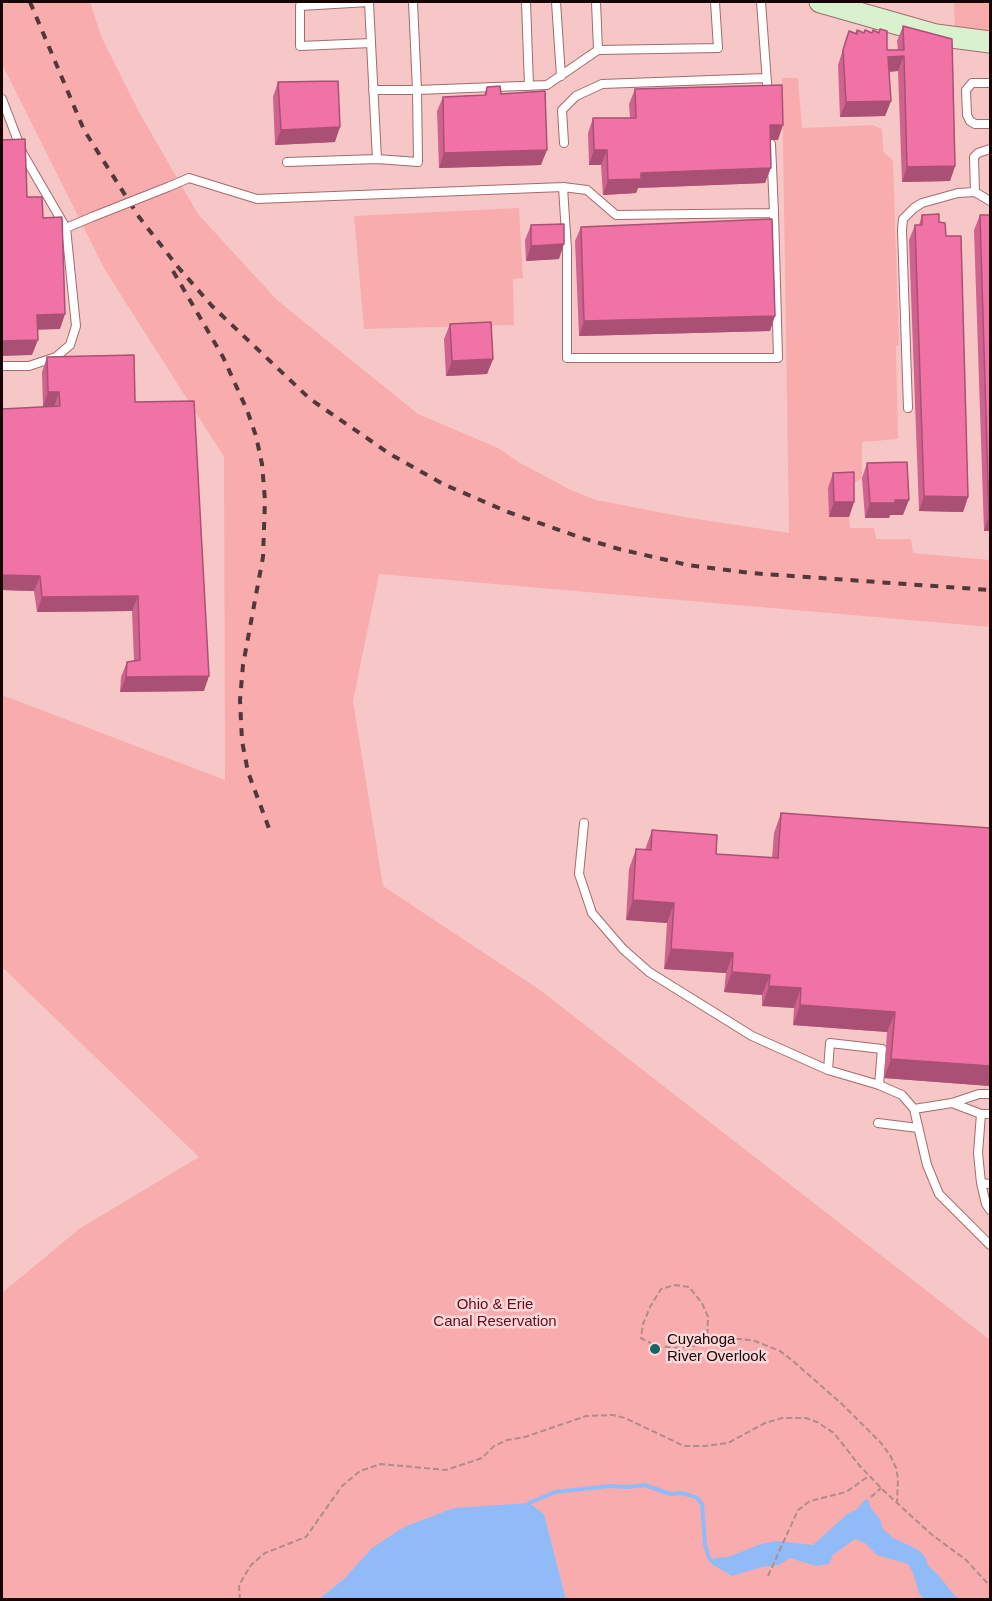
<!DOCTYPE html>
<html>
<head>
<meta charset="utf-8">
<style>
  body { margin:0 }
  #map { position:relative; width:992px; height:1601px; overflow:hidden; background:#f7c7c8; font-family:Arial,sans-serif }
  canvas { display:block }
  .frame { position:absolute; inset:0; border:3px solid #170506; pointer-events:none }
</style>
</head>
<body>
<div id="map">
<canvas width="992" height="1601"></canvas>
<div class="frame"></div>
</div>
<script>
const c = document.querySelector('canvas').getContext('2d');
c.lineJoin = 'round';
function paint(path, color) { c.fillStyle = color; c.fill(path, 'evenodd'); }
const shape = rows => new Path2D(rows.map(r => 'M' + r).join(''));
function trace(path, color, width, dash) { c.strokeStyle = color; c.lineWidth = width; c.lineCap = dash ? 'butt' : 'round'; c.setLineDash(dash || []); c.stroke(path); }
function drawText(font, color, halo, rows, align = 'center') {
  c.font = font + ' Arial,sans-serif'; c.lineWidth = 5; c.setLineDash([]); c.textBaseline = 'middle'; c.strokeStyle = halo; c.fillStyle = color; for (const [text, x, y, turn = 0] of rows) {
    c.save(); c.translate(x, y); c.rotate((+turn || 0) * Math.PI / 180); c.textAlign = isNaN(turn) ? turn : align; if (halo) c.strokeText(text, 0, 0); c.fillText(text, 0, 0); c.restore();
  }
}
const green = shape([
  [2,2,90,2,101,36,139,112,198,214,277,300,418,414,498,448,520,463,571,490,596,500,684,517,789,533,782,78,798,78,802,128,873,125,882,129,883,151,893,161,899,345,896,346,898,439,862,442,862,478,848,487,829,516,849,517,850,528,874,528,876,539,911,539,913,553,990,560,990,627,379,574,353,701,383,886,540,990,990,1340,990,1599,566,1599,544,1514,345,1578,319,1599,2,1599,2,1293,79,1229,199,1157,2,967,2,695,225,780,224,457,105,270,2,64],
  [954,2,990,2,990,42,955,39],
  [519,208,523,278,513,279,514,325,364,329,354,216]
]);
const water = shape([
  [866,1499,869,1501,870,1507,880,1519,883,1529,893,1538,917,1549,924,1555,928,1565,940,1577,954,1595,959,1599,924,1599,919,1593,913,1573,908,1564,877,1555,865,1543,855,1539,833,1555,829,1564,816,1566,790,1558,779,1565,762,1567,732,1576,713,1565,714,1558,728,1557,761,1544,776,1541,813,1545,847,1514,856,1510],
  [529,1503,544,1514,566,1599,319,1599,345,1578,372,1548,404,1527,454,1508]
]);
const stream = shape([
  [529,1503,555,1492,610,1486,628,1487,645,1485,670,1494,680,1493,689,1495,697,1498,702,1504,705,1544,709,1558,714,1563]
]);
const path = shape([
  [707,1344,708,1317,702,1303,689,1287,675,1285,661,1289,650,1307,643,1324,641,1338,656,1346,681,1348,707,1344,728,1339,742,1339,755,1341,780,1351,793,1361,843,1405,881,1443,890,1455,896,1468,898,1479,897,1502],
  [871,1497,881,1488],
  [768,1576,798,1510,810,1501,846,1492,869,1476],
  [240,1600,239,1585,251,1565,265,1553,306,1537,342,1486,360,1471,381,1464,446,1470,482,1458,494,1446,507,1440,525,1437,586,1416,613,1415,625,1418,684,1446,705,1446,728,1443,765,1423,782,1418,806,1418,817,1422,834,1433,859,1465,884,1491,931,1534,966,1560,990,1586]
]);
const service = shape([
  [369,2,300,6,300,46,371,43,377,159,418,162,417,90,547,85,598,50,718,48,715,2],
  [369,2,371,43],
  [526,2,529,86],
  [556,2,561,76],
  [596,2,598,50],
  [761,2,768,96],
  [990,83,972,83,966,90,967,115,970,121,975,124,990,124],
  [373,90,417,90,413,2],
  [2,99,23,154,66,228,92,217],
  [564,143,562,110,576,96,602,84,766,78],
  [771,144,774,213,778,358,567,358,567,250,563,187,587,190,616,215,774,213],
  [287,162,377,159],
  [168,187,189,178,257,199,563,187],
  [975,192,990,201],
  [2,366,29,366,56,357,70,345,76,326,66,228],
  [908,408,902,230,903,219,914,208,922,203,958,193,975,192,974,157,978,153,990,149],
  [584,823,579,874,592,913,623,949,649,972,752,1036,828,1070],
  [879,1085,882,1049,830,1043,828,1070,879,1085,902,1095,914,1109,927,1165,939,1194,990,1245],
  [952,1103,981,1114,990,1114],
  [914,1109,952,1103,979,1094,990,1094],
  [981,1114,978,1153,981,1183],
  [878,1123,918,1128],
  [990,1184,981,1183,986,1204,990,1210]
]);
const secondary = shape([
  [820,2,936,35,990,42]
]);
const rail = shape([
  [30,2,84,130,139,217,178,267,212,306,310,399,390,454,443,484,508,512,582,538,619,549,688,565,750,573,990,590],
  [173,271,223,357,247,410,256,436,262,464,265,500,263,557,243,665,240,700,242,741,248,772,270,831]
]);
const serviceBridge = shape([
  [92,217,168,187]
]);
const wall = shape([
  [903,26,955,166,950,181,902,182,898,71,889,72,891,101,885,116,840,117,838,65,849,31,856,33,857,30,887,50,898,50,897,41],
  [278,82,335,142,275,145,273,97],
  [487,87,501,94,541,165,439,168,437,111,443,97,484,95],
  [635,89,778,140,770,140,765,183,638,188,636,193,603,195,601,165,589,165,588,133,593,118,630,118,629,104],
  [922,215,939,222,968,497,963,512,919,511,909,240,915,225,919,225],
  [980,215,990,531,984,531,974,230],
  [531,225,559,259,526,261,525,240],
  [581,227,770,331,579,336,575,241],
  [450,324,493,359,487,374,446,376,444,339],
  [47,357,135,402,204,691,120,692,121,677,127,662,134,661,132,611,37,612,34,591,2,590,2,409,43,407,42,372],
  [867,463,903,515,890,515,889,518,865,518,862,478],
  [833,473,854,502,849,517,829,517,828,488],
  [781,813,990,828,990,1086,884,1078,887,1032,793,1025,794,1008,762,1006,762,995,724,992,726,973,664,969,667,923,626,920,629,869,636,849,645,850,652,830,716,854,772,858,774,833]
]);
const shadedWall = shape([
  [904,56,898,71,883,72,888,57],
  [891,101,885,116,840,117,846,102],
  [770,125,783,125,778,140,765,140],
  [340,127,335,142,275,145,281,130],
  [547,150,541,165,439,168,444,153],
  [594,150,607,150,601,165,589,165],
  [955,166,950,181,902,182,907,167],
  [771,168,765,183,638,188,636,193,603,195,608,180,641,173],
  [564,244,559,259,526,261,531,246],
  [65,314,60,329,31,330,37,315],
  [775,316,770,331,579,336,584,321],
  [38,340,32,355,2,356,2,341],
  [493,359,487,374,446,376,452,361],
  [48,392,59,392,54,407,43,407],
  [924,496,968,497,963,512,919,511],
  [895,500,909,500,903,515,890,515,889,518,865,518,870,503],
  [834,502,854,502,849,517,829,517],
  [989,516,990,516,990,531,984,531],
  [2,575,40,576,34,591,2,590],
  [138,596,132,611,37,612,42,597],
  [209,676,204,691,120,692,126,677],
  [633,900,674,903,667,923,626,920],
  [671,949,733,953,726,973,664,969],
  [732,972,770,975,762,995,724,992],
  [769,986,801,988,794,1008,762,1006],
  [800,1005,895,1012,887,1032,793,1025],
  [891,1059,990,1066,990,1086,884,1078]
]);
const building = shape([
  [903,26,952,39,955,166,907,167,904,56,888,57,891,101,846,102,843,50,849,31,857,34,857,30,864,33,865,30,872,33,873,30,879,33,880,29,887,31,887,50,904,50,903,26],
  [338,81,340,127,281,130,278,82,338,81],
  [782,85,783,125,770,125,771,168,641,173,641,179,608,180,607,150,594,150,593,118,636,118,635,89,782,85],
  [500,86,501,94,545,91,547,150,444,153,443,97,486,95,487,87,500,86],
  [25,139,27,197,42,197,43,218,62,217,65,314,37,315,38,340,2,341,2,140,25,139],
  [939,214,939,222,945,223,946,236,961,236,968,497,924,496,915,225,922,225,922,215,939,214],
  [980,215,990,215,990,516,989,516,980,215],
  [772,219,775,316,584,321,581,227,772,219],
  [564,224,564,244,531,246,531,225,564,224],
  [491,322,493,359,452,361,450,324,491,322],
  [134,355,135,402,194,401,209,676,126,677,127,662,140,660,138,596,42,597,40,576,2,575,2,409,60,406,59,392,48,392,47,357,134,355],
  [907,462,909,500,895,500,895,503,870,503,867,463,907,462],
  [854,472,854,502,834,502,833,473,854,472],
  [781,813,990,828,990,1066,891,1059,895,1012,800,1005,801,988,769,986,770,975,732,972,733,953,671,949,674,903,633,900,636,849,651,850,652,830,717,835,716,854,778,858,781,813]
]);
const markers = [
  [655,1349,6,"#176667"]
];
const parkNames = [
  ["Ohio & Erie",495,1305],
  ["Canal Reservation",495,1322]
];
const poiNames = [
  ["Cuyahoga",667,1340],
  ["River Overlook",667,1357]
];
paint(green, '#f9acae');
paint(water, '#90bbf7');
trace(stream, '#90bbf7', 4);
trace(service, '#a26b6d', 10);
trace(secondary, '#a26b6d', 23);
trace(path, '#b18a8b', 2, [6, 3]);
trace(service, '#fff', 8);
trace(secondary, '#d9f1cf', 21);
trace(rail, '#523839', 4, [8, 8]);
trace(serviceBridge, '#a26b6d', 10, []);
trace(serviceBridge, '#fff', 8);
paint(wall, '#cf628e');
paint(shadedWall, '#a95074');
paint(building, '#f172a5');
trace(building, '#a95074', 1.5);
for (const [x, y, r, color] of markers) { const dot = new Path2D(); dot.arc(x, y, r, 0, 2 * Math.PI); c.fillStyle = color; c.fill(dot); trace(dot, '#fdd7d8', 2); }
drawText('15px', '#620d1d', '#fdd7d8', parkNames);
drawText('15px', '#170506', '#fdd7d8', poiNames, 'left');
</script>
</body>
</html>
